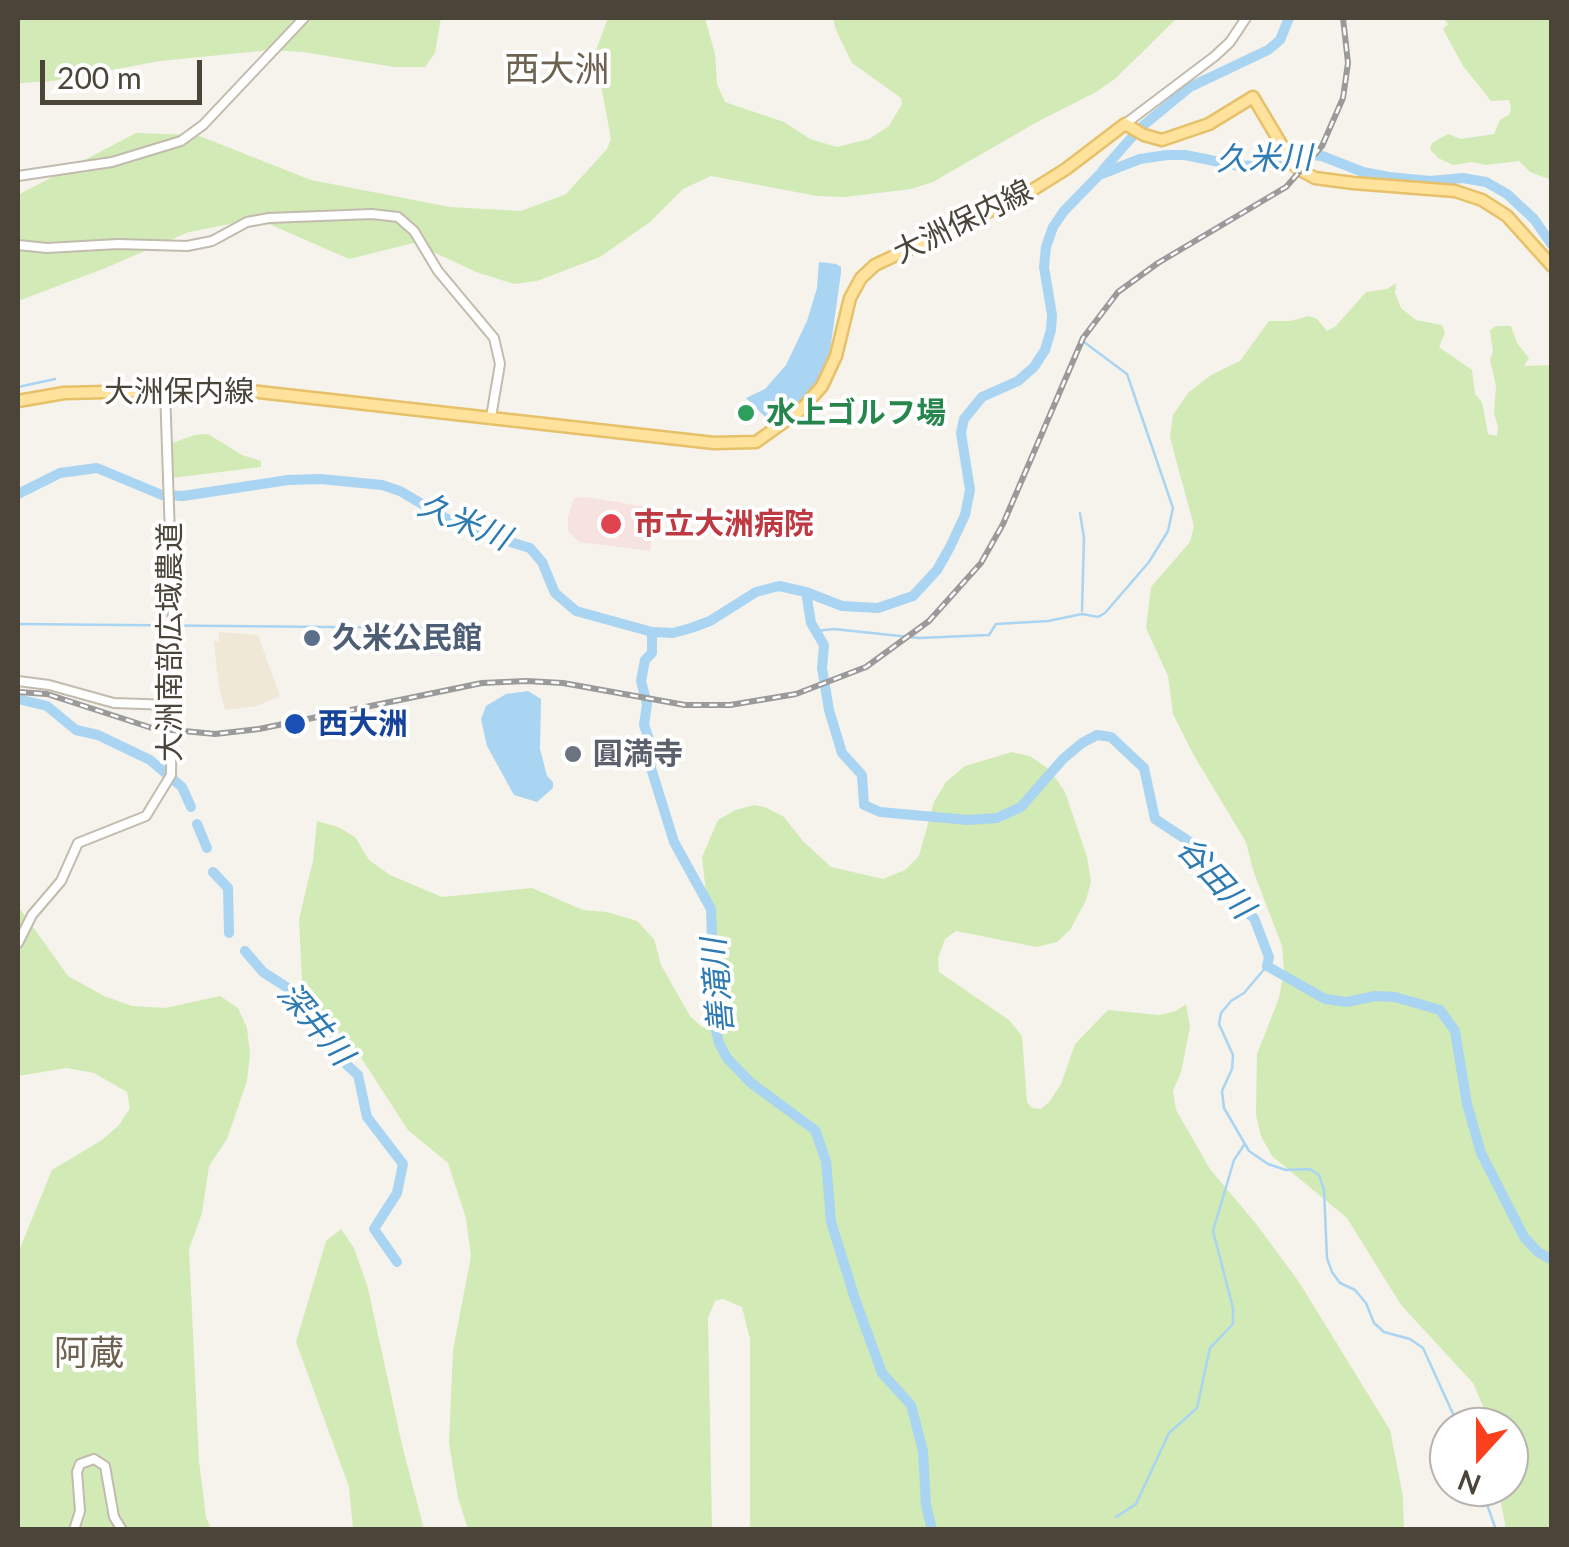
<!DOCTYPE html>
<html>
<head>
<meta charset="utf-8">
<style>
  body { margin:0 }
  #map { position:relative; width:1569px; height:1547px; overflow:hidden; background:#f6f3ec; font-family:Lato,sans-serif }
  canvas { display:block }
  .frame { position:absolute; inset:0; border:20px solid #4b4439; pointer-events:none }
  .north { position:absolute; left:1429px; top:1407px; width:100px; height:100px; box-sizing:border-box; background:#fff; border:2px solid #b7b4b0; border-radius:50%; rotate:201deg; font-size:28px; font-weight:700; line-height:40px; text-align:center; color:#4b4439 }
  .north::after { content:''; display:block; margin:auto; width:35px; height:45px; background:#fc3f1d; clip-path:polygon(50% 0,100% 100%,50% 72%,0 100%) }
  .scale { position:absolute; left:40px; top:60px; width:162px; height:45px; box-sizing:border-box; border:5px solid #4b4439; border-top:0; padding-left:12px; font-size:30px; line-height:35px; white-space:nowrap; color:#4b4439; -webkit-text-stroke:8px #fff; paint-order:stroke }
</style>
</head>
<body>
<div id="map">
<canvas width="1569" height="1547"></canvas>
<div class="frame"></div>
<div class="north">N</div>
<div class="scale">200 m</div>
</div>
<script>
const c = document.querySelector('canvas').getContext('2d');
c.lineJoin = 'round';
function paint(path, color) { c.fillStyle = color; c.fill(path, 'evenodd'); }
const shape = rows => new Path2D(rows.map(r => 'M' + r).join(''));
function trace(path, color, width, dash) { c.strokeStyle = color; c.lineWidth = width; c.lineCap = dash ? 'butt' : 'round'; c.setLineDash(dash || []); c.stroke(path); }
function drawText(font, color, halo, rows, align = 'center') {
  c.font = font + ' Lato,"Noto Sans JP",sans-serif'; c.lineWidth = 8; c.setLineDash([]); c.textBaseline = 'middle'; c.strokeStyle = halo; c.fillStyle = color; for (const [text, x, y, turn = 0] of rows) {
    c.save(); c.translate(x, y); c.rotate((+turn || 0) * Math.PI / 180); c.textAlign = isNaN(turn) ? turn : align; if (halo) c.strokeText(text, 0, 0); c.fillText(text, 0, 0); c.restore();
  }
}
const education = shape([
  [219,632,258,635,280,696,257,706,225,710,218,682,214,641,219,641]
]);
const medical = shape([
  [586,497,653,508,652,512,656,514,650,551,579,542,568,531,568,517,574,498]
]);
const green = shape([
  [18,18,441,18,435,53,425,67,394,67,303,52,271,50,160,61,53,81,22,83,18,83],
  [608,18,705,18,715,54,717,84,725,102,784,122,810,139,837,147,869,139,889,126,902,104,901,98,852,63,836,30,833,18,1177,18,1116,78,1096,92,1037,122,933,182,911,189,845,197,817,196,711,176,683,189,650,222,600,257,537,281,514,284,476,272,414,243,349,259,269,224,235,223,189,232,103,269,18,301,18,195,136,133,197,135,311,180,450,207,521,211,566,194,607,149,611,139,595,53],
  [1443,18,1551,18,1551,180,1530,172,1519,161,1486,165,1472,162,1453,165,1438,158,1430,149,1432,143,1448,134,1461,139,1494,134,1500,120,1510,114,1511,106,1509,100,1491,101,1463,66,1443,29,1448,24],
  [1396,283,1395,293,1401,308,1416,320,1442,325,1445,333,1439,347,1472,370,1475,394,1482,402,1488,434,1497,436,1498,427,1494,413,1496,386,1490,360,1493,352,1490,330,1496,326,1511,326,1517,343,1529,358,1524,366,1551,365,1551,1529,1506,1529,1498,1487,1509,1487,1509,1427,1492,1427,1473,1383,1401,1305,1347,1218,1272,1156,1261,1136,1256,1115,1257,1054,1279,998,1284,971,1282,946,1253,870,1246,842,1193,754,1173,714,1168,676,1146,628,1151,587,1190,542,1194,526,1170,438,1173,415,1188,393,1211,375,1240,361,1269,321,1290,321,1309,316,1317,319,1327,331,1336,326,1366,292,1387,289],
  [208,434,242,455,261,461,261,467,172,478,170,444,194,435],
  [1012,752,1030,756,1050,770,1065,792,1087,857,1091,882,1086,900,1070,930,1057,942,1036,947,956,931,945,939,938,958,939,972,1009,1020,1022,1036,1027,1102,1032,1108,1041,1109,1050,1101,1061,1084,1075,1044,1108,1010,1159,1015,1176,1011,1186,1004,1190,1027,1181,1072,1173,1091,1176,1110,1210,1169,1257,1225,1299,1282,1390,1430,1403,1496,1404,1529,750,1529,750,1339,742,1307,723,1299,715,1301,708,1318,712,1529,468,1529,458,1498,449,1443,453,1350,471,1256,466,1218,448,1163,408,1130,358,1053,333,1031,302,981,299,919,313,861,317,821,338,827,355,837,369,860,390,875,442,897,532,888,583,910,607,912,637,921,654,939,661,965,690,1016,702,1027,711,1028,716,1019,716,983,702,857,718,820,735,810,755,805,767,808,784,817,803,841,831,867,883,879,905,870,919,856,934,802,946,782,965,766],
  [18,906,68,976,104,996,132,1006,165,1008,220,996,238,1008,247,1028,250,1053,247,1081,227,1139,209,1166,202,1213,189,1249,199,1461,206,1517,211,1529,18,1529,18,1253,52,1170,102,1140,119,1125,130,1108,127,1092,94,1073,67,1068,18,1076],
  [341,1229,354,1248,368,1288,402,1445,424,1529,353,1529,349,1487,296,1342,326,1241]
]);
const water = shape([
  [819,262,836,264,841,267,841,273,829,358,814,389,788,416,776,422,765,417,746,398,765,389,786,365,807,321,817,288],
  [528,691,541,699,540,749,547,776,553,782,553,788,537,802,514,795,487,746,481,719,486,706,506,694]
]);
const stream = shape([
  [18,387,55,379],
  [1080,513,1084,538,1082,611],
  [18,624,435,628],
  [816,631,834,629,919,638,989,635,996,624,1048,621,1082,614,1098,617,1105,613,1149,562,1168,531,1173,508,1127,374,1084,342],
  [1267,966,1244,993,1231,1001,1221,1013,1219,1024,1233,1055,1232,1069,1222,1091,1224,1108,1249,1151,1268,1164,1286,1170,1310,1169,1319,1175,1324,1190,1327,1258,1332,1272,1340,1283,1355,1290,1366,1303,1374,1323,1384,1332,1410,1339,1423,1348,1459,1427],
  [1481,1487,1496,1530],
  [1116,1517,1136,1504,1169,1433,1197,1408,1210,1348,1233,1324,1233,1308,1213,1231,1234,1160,1244,1145]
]);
const river = shape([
  [1102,171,1139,129,1190,87,1268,50,1280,40,1289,18],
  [18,494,60,473,97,468,162,495,183,496,288,480,320,479,382,485,400,491,461,527,530,548,542,562,555,593,576,611,652,632,673,633,691,628,710,621,756,592,779,586,806,592,842,606,878,608,913,596,937,570,950,547,965,515,970,490,961,433,964,419,982,397,1018,381,1034,367,1045,350,1051,330,1052,315,1044,267,1046,247,1053,227,1064,211,1099,175,1140,159,1167,155,1185,155,1239,166,1260,165,1304,154,1322,156,1363,172,1389,177,1430,181,1463,178,1486,182,1507,194,1534,219,1552,245],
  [806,592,811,623,824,645,822,668,829,710,842,753,862,775,864,805,880,812,968,820,997,818,1021,807,1063,759,1082,743,1097,735,1111,737,1144,768,1155,819,1196,846,1215,889,1254,918,1269,957,1267,966,1325,999,1347,1002,1375,996,1395,997,1440,1010,1455,1031,1467,1104,1481,1153,1524,1237,1538,1252,1552,1260],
  [652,632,652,653,645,660,641,681,647,704,644,725,652,748,651,768,674,842,711,909,715,1026,719,1043,727,1058,751,1083,815,1130,826,1161,831,1222,855,1299,882,1373,911,1405,923,1451,926,1505,932,1530],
  [18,699,47,706,76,730,98,735,150,760,182,787,191,807],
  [197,824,207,848],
  [213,872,228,888,229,933],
  [245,951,263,972,291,990,299,1009,324,1030,347,1065,358,1075,367,1117,403,1164,397,1193,374,1229,397,1262]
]);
const minor = shape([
  [1125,124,1215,56,1230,42,1246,18],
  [18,176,112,162,181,141,203,125,304,18],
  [18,245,47,248,118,244,187,246,212,241,247,222,269,218,372,214,398,217,414,231,438,271,494,338,500,364,491,417],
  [18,681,49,685,114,703,172,705],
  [18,943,32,915,61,881,78,843,146,816,171,775,173,625,165,389],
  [74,1530,80,1511,77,1472,80,1464,94,1459,105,1466,114,1517,122,1530]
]);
const major = shape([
  [18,401,64,393,232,389,714,443,756,442,801,410,822,386,836,356,850,298,861,278,875,265,1026,194,1066,169,1125,124,1144,135,1162,140,1209,124,1253,97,1293,164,1302,171,1315,178,1353,183,1455,191,1482,200,1507,216,1552,266]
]);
const rail = shape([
  [18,692,47,694,152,728,215,734,259,729,482,683,526,681,563,683,685,705,730,705,796,694,866,667,929,621,981,563,1003,524,1083,338,1118,292,1158,263,1286,187,1322,146,1343,98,1348,63,1343,18]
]);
const markers = [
  [746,413,10,"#2e9e5b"],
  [611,524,12,"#e0444e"],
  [312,638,10,"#5c6f8a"],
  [295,724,12,"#1a4fb4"],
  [573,754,10,"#6b7280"]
];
const streetNames = [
  ["大洲保内線",963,222,-26],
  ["大洲保内線",179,392],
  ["大洲南部広域農道",170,642,-90]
];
const leisureNames = [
  ["水上ゴルフ場",766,413]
];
const healthNames = [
  ["市立大洲病院",634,524]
];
const serviceNames = [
  ["久米公民館",332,638]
];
const transitNames = [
  ["西大洲",318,724]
];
const worshipNames = [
  ["圓満寺",593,754]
];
const waterNames = [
  ["久米川",1264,159,-1],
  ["久米川",464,522,23],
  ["谷田川",1215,878,48],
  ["善滝川",718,986,-95],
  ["深井川",315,1024,50]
];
const quarterNames = [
  ["西大洲",557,70],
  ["阿蔵",89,1354]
];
paint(education, '#efe8d6');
paint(medical, '#f6e3e0');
paint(green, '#d2eab5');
paint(water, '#a9d4f2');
trace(stream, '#a9d4f2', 2.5);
trace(river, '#a9d4f2', 10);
trace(minor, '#c2bbae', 12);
trace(major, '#e6c16a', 15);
trace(minor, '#fff', 8);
trace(major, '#ffe39c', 10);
trace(rail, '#9a9a9a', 6);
trace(rail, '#fff', 2.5, [8]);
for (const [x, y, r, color] of markers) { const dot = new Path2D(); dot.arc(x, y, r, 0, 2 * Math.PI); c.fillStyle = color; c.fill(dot); trace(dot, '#fff', 4); }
drawText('30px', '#4b4439', '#fff', streetNames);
drawText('bold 30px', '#27864d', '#fff', leisureNames, 'left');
drawText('bold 30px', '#be3a42', '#fff', healthNames, 'left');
drawText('bold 30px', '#4e5e75', '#fff', serviceNames, 'left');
drawText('bold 30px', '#164399', '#fff', transitNames, 'left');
drawText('bold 30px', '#5b616d', '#fff', worshipNames, 'left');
drawText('italic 32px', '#2e7ab2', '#fff', waterNames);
drawText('35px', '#6e6250', '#fff', quarterNames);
</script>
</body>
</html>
